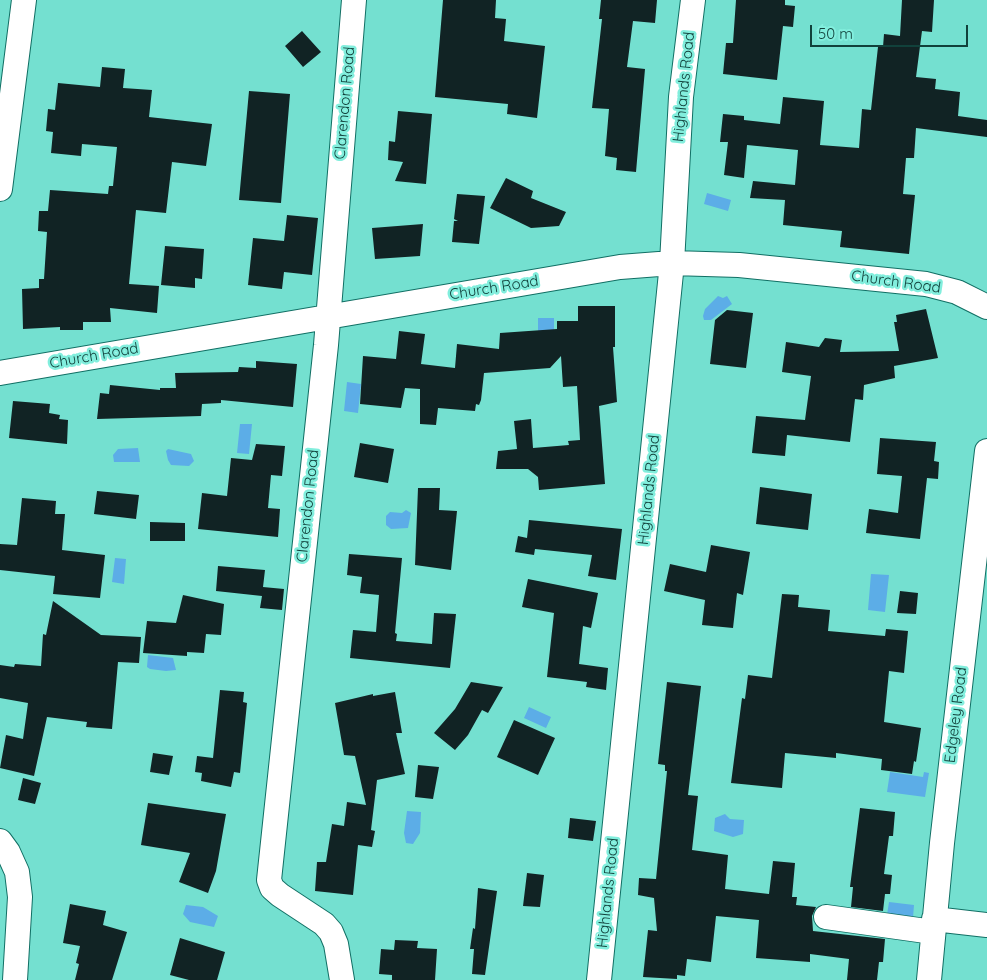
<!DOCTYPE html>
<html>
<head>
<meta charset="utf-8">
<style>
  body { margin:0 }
  #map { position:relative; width:987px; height:980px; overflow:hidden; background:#74e0d0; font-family:Quicksand,sans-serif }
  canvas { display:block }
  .scale { position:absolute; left:810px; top:25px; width:158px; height:22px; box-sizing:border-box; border:2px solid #11413b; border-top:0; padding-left:6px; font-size:15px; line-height:18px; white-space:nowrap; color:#11413b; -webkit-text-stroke:4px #82eedd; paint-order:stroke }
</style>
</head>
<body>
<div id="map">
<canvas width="987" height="980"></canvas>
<div class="scale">50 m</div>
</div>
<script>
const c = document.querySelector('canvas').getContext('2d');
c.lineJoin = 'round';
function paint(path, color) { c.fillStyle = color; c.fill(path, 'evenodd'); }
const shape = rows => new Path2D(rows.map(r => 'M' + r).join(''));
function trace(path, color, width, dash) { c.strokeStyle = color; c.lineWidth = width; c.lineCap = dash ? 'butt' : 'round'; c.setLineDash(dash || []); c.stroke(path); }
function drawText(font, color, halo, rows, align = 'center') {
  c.font = font + ' Quicksand,sans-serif'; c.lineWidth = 5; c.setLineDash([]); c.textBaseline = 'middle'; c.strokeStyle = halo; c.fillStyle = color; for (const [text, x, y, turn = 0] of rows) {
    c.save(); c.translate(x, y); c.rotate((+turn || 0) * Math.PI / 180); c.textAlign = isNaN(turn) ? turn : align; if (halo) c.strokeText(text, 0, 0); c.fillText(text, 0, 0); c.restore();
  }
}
const water = shape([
  [707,193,731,200,728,211,704,204],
  [718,296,723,298,727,296,732,304,711,320,704,320,703,316,705,309],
  [538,318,554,318,554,341,538,341],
  [347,382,361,384,358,413,344,411],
  [240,424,252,424,249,454,237,453],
  [138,448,140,462,114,462,113,455,118,449],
  [168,449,191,454,194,461,189,466,171,465,168,460,166,451],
  [406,510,411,513,408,528,391,529,386,525,386,516,390,512,402,513],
  [115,558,126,559,124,584,112,582],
  [871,574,889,575,885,612,868,610],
  [148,655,173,658,176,670,166,671,150,669,147,667],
  [529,707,551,717,546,728,524,718],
  [890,772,923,777,924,772,929,773,925,797,887,792],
  [407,811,421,812,420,833,413,844,406,843,404,833],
  [725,814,730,819,744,820,743,834,733,837,714,831,715,818],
  [889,902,914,905,913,918,887,915],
  [186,905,203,907,218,916,214,927,190,922,183,914]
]);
const building = shape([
  [443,0,496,0,495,18,506,19,504,41,545,46,537,118,507,114,508,104,435,97],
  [601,0,657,0,655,23,633,21,627,67,645,69,636,172,616,170,617,158,605,156,609,109,592,108,602,19,599,19],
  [736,0,785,0,785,5,795,6,793,27,783,26,777,80,723,74,726,43,733,43],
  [902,0,934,0,932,32,922,31,916,77,936,79,935,89,960,92,958,116,987,120,987,137,916,128,914,158,906,158,903,194,915,195,909,254,840,247,842,231,783,225,785,200,750,198,753,181,795,185,798,150,747,145,744,178,724,175,728,142,720,142,723,114,744,116,744,120,780,124,783,97,824,101,820,145,859,148,862,109,871,110,878,47,883,47,884,34,900,36],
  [302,31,321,52,303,67,285,46],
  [102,67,125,69,123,88,152,90,149,117,212,124,206,166,172,162,166,213,136,210,129,284,159,286,157,313,110,308,111,322,83,322,83,330,60,330,60,327,23,329,22,289,39,288,39,279,44,279,47,232,38,231,39,211,48,211,50,190,108,194,109,186,113,186,117,147,82,144,81,156,51,153,53,132,46,131,48,109,55,110,58,83,100,87],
  [249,91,290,94,281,203,239,200],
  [398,111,432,114,426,184,395,181,403,162,388,160,389,141,395,142],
  [506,178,533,191,531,198,566,212,559,226,531,228,490,208],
  [457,194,485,196,479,244,452,242,454,221,458,221,454,219],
  [287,215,318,218,312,275,284,272,282,289,248,285,253,238,284,241],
  [423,224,420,256,375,259,372,228],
  [165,246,204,249,202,279,195,278,195,288,161,285],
  [578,306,615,306,615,347,613,347,617,402,599,406,605,484,539,490,538,477,528,469,496,469,498,451,517,449,514,421,531,419,533,448,569,445,568,441,580,440,577,386,563,387,561,356,550,368,484,373,481,400,479,405,476,404,475,411,438,408,436,425,420,424,420,389,405,388,401,408,360,404,363,356,396,359,399,331,425,334,421,364,455,368,457,344,499,349,500,333,557,329,557,321,578,321],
  [926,309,938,358,894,366,895,378,864,385,863,400,855,399,850,442,787,435,785,456,752,453,756,416,805,420,811,376,782,372,786,342,819,347,825,338,842,340,840,352,899,351,894,322,897,322,896,315],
  [727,310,753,313,746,368,710,364,715,320],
  [256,361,297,364,293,407,221,400,221,403,202,404,201,416,97,419,100,393,109,394,110,385,160,390,160,388,176,388,175,373,238,372,239,367,256,368],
  [13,401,50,404,49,413,60,415,59,419,68,420,67,444,9,438],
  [880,438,936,442,934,461,939,462,938,479,927,478,920,539,866,533,869,509,898,513,902,476,877,474],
  [360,443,394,449,388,483,354,477],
  [256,444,285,446,282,476,271,475,268,508,280,509,278,537,198,529,202,493,227,496,231,458,252,460],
  [760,487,812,494,808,530,756,524],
  [418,488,440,488,439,510,457,511,451,570,415,565],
  [97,491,139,495,136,519,94,514],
  [22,498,56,501,55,514,65,514,62,550,105,555,100,598,53,594,55,576,0,570,0,544,17,545],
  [529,520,622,529,616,580,588,576,592,555,535,549,534,555,515,552,518,536,527,538],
  [150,522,185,523,185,541,150,541],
  [711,545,750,552,743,595,737,593,733,628,702,625,705,600,664,591,670,564,706,572],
  [349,554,402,558,395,633,397,634,396,641,432,644,434,613,456,614,450,668,350,658,353,630,376,632,379,595,360,593,362,577,347,575],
  [218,566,265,570,263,587,284,589,282,610,260,608,262,596,216,591],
  [528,579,598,593,591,628,583,626,579,664,608,668,606,690,586,687,587,682,547,677,554,613,522,607],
  [900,591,918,593,916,614,897,613],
  [782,594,799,595,798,607,830,610,828,631,885,636,886,629,908,631,904,673,889,671,884,722,921,728,916,762,914,761,912,774,881,770,882,759,836,753,836,758,785,753,782,788,731,783,742,698,745,699,748,675,772,678],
  [183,595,224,604,221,635,206,634,204,653,187,652,187,656,143,653,147,621,176,623],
  [53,601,101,635,141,637,139,663,118,662,112,729,86,727,87,722,47,717,34,776,0,768,6,735,23,739,28,703,0,698,0,665,14,667,15,664,41,666,43,634,46,635],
  [471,682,503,687,488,713,482,710,468,735,455,750,434,733,455,709],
  [667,682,701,686,688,795,698,796,692,850,728,855,725,889,769,894,773,861,795,863,792,897,797,897,796,905,816,907,812,916,813,931,885,939,883,962,879,962,877,980,847,980,849,959,810,954,810,962,756,958,759,920,716,916,711,962,687,959,685,976,677,975,677,979,643,977,648,930,657,931,654,898,638,895,639,878,656,879,667,771,665,771,665,765,658,764],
  [220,690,244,692,243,702,247,703,240,773,234,772,231,787,201,781,202,773,195,772,197,756,213,758],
  [395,692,402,733,396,733,405,774,377,780,371,830,375,831,372,847,358,845,353,895,315,891,317,862,326,862,332,824,344,826,347,802,366,805,355,756,344,755,335,703,373,694,373,696],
  [514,720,555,738,538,775,497,757],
  [153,753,173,756,169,775,150,772],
  [418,765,439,767,433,799,415,797],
  [23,778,41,783,35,804,18,800],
  [148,803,226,814,216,871,208,893,179,882,190,853,141,845],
  [860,808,895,812,893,836,889,836,884,874,892,875,890,894,885,894,883,911,851,907,853,887,850,887],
  [570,818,596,821,593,841,568,838],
  [527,873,544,875,540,907,523,906],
  [478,888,497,891,485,975,472,974,474,949,470,949,473,928,475,929],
  [70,904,106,911,103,925,127,932,112,980,75,980,79,964,76,963,80,946,63,943],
  [180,938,225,952,217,980,189,980,170,975],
  [395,940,418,941,417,948,437,949,435,980,392,980,392,975,379,974,381,949,394,950]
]);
const street = shape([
  [0,189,24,0],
  [0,373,620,267,672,263,739,265,926,284,957,292,987,307],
  [0,841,8,852,17,872,20,897,15,980],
  [826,917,933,932],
  [934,919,987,925],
  [342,980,336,944,331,932,324,924,280,895,272,888,269,880,326,345,354,0],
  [599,980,672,263,681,97,693,0],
  [929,980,942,843,987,451]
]);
const streetNames = [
  ["Highlands Road",684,87,-84],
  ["Clarendon Road",345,103,-85],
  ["Church Road",896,282,8],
  ["Church Road",494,288,-9],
  ["Church Road",94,356,-10],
  ["Highlands Road",649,490,-84],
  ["Clarendon Road",308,506,-84],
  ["Edgeley Road",956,715,-83],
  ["Highlands Road",608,893,-84]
];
paint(water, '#5cade7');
paint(building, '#112324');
trace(street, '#116f64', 26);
trace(street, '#fff', 24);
drawText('15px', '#11413b', '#82eedd', streetNames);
</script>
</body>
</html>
